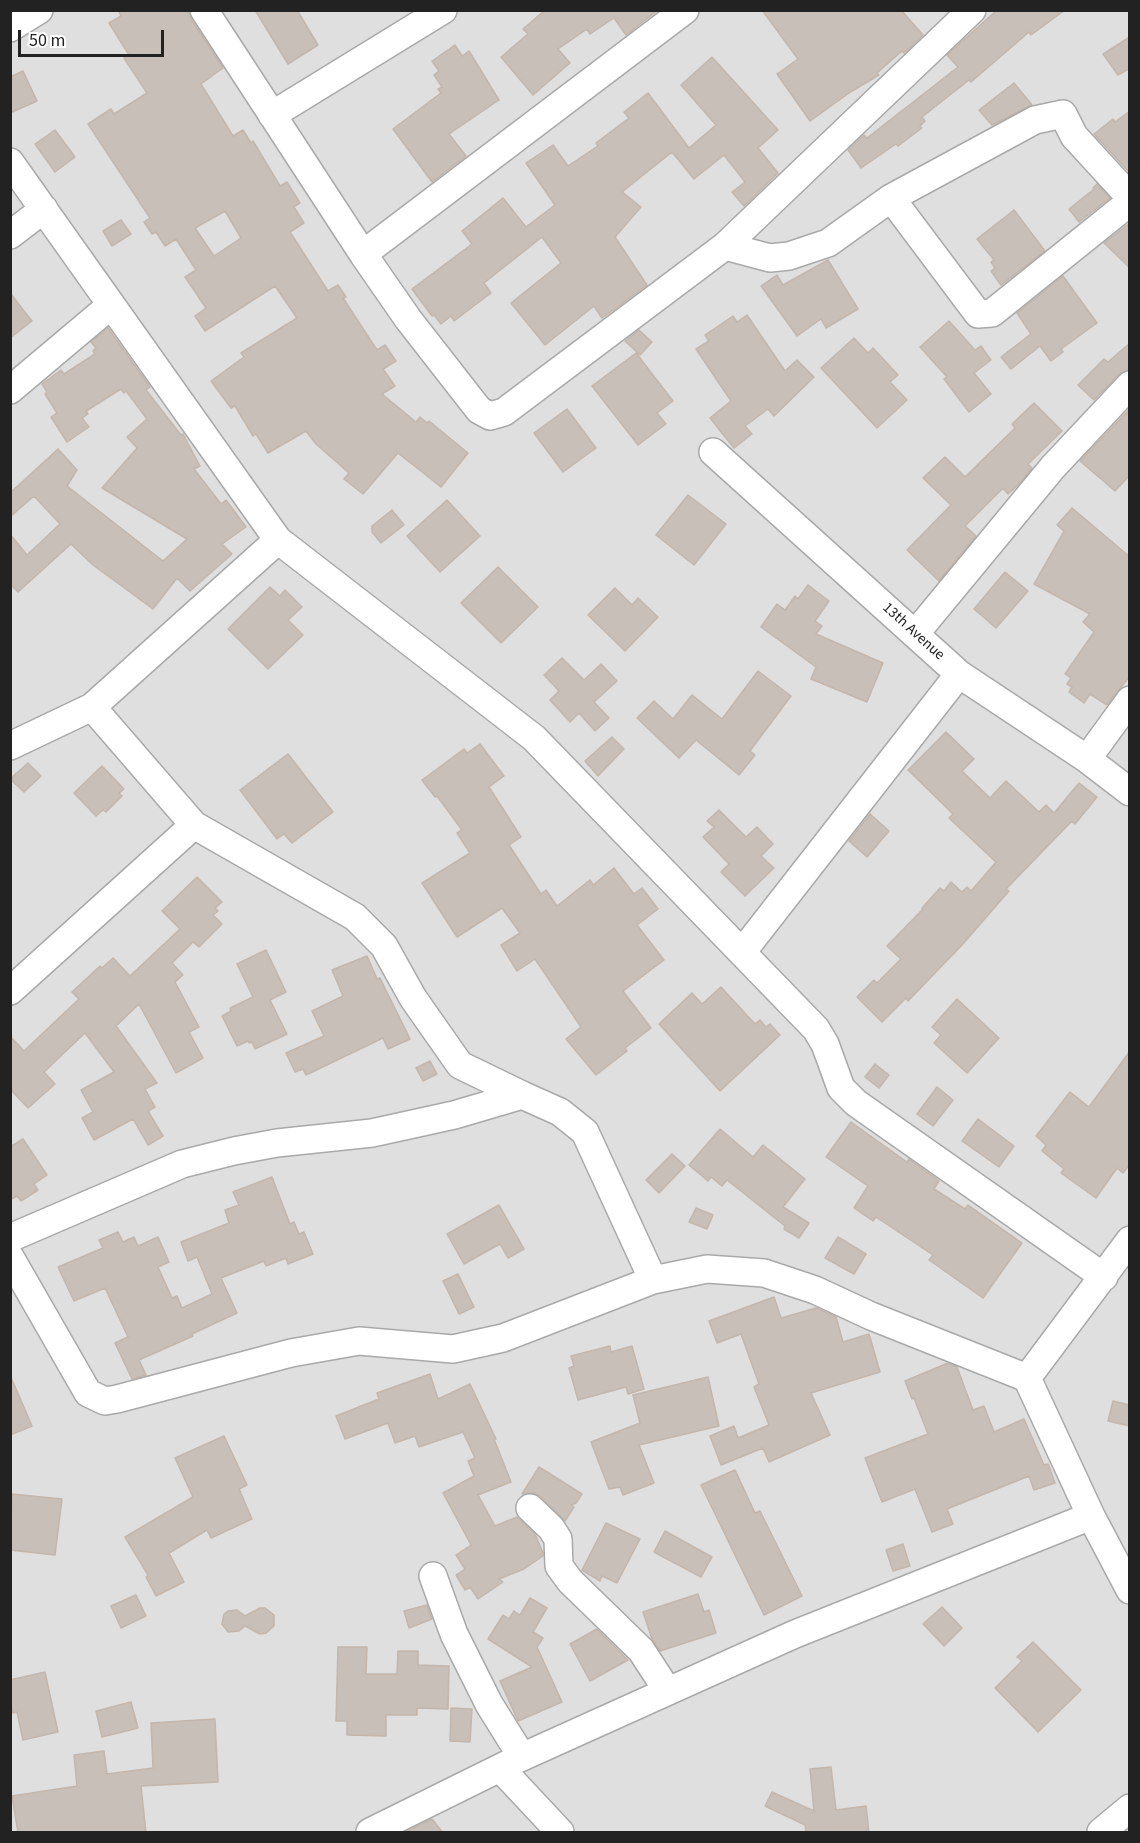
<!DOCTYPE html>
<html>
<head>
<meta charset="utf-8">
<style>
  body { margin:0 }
  #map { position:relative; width:1140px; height:1843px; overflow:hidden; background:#f2efe9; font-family:"Source Sans 3",sans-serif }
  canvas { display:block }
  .frame { position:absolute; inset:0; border:12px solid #222; pointer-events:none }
  .scale { position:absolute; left:18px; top:30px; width:146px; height:27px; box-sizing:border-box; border:3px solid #222; border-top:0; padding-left:8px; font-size:18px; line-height:21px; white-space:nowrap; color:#222; -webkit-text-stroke:4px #fff; paint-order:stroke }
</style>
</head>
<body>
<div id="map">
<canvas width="1140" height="1843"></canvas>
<div class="frame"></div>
<div class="scale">50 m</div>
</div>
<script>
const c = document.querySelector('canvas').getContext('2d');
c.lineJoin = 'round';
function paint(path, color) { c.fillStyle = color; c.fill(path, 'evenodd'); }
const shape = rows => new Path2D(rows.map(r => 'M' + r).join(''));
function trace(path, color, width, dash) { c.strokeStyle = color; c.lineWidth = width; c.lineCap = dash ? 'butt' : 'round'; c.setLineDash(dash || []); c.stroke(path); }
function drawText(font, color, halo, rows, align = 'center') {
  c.font = font + ' "Source Sans 3",sans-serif'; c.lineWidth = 5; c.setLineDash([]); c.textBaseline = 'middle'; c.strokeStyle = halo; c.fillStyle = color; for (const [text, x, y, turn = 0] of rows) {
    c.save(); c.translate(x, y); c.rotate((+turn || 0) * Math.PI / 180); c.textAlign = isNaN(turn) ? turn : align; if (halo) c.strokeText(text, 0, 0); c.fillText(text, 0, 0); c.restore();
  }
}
const residential = shape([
  [11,11,1129,11,1129,1832,11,1832]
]);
const building = shape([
  [118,10,188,10,191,19,223,68,201,84,233,136,243,130,251,143,253,141,280,186,287,182,300,203,294,207,304,223,290,232,328,291,338,285,346,297,343,298,377,350,385,345,396,361,383,369,395,386,382,394,416,422,420,417,427,423,429,421,468,453,441,487,398,453,363,494,344,479,349,473,316,444,306,431,268,453,256,434,253,436,235,406,231,408,211,381,244,357,241,353,297,318,275,286,205,331,195,316,206,308,185,277,196,270,176,239,165,246,156,232,152,234,144,222,150,218,88,124,111,109,114,114,147,93,124,58,129,55,109,23,121,16,118,10],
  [225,211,241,238,214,256,195,228,225,211],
  [255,10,297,10,318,45,288,64,255,10],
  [545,10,658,10,626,35,614,18,590,34,587,29,558,49,570,63,533,95,501,57,528,34,523,29,545,10],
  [762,10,901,10,923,35,904,53,902,51,877,73,879,75,852,91,810,121,777,74,798,59,762,10],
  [997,10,1065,10,1031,35,1029,32,971,82,969,80,922,117,925,121,920,126,922,128,898,146,896,144,861,168,848,150,864,135,867,138,958,67,947,55,997,10],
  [1130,37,1130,68,1118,75,1103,54,1130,37],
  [455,45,462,56,469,51,499,100,449,134,466,156,432,182,393,129,441,93,438,89,442,87,434,75,439,71,432,61,455,45],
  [712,57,778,130,758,148,778,173,744,206,732,192,745,182,724,155,694,179,672,152,622,192,641,207,615,237,647,285,616,308,602,318,594,306,545,345,511,303,561,263,542,237,484,283,491,293,454,321,451,316,441,324,434,315,432,316,412,289,472,244,462,231,503,198,526,227,555,205,526,163,553,145,568,166,598,146,596,143,629,118,624,112,648,93,689,148,716,125,681,85,712,57],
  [23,71,37,101,10,113,10,77,23,71],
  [1014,83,1032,105,992,125,979,110,1014,83],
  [1130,111,1130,173,1094,134,1113,119,1115,122,1130,111],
  [55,130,75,157,55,172,35,144,55,130],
  [1097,184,1110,198,1079,222,1069,209,1094,189,1093,188,1097,184],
  [1014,210,1045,251,1001,285,991,271,995,268,991,262,994,260,977,239,1014,210],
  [121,220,131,234,112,246,103,231,121,220],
  [1130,223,1130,268,1104,243,1130,223],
  [828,260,858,309,826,328,821,319,797,336,761,286,777,275,783,285,828,260],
  [1063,276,1097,323,1061,349,1063,352,1051,361,1040,346,1011,369,1001,357,1031,334,1017,313,1063,276],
  [10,293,32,321,10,338,10,293],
  [747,315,785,371,797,360,814,377,774,416,768,409,745,426,752,434,734,448,710,418,731,401,696,349,709,341,705,335,733,316,737,322,747,315],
  [949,321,975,350,981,346,991,360,974,373,991,394,969,412,944,379,947,377,920,347,949,321],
  [108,328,150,387,146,390,181,435,183,434,200,466,194,469,221,504,226,500,246,527,222,544,232,554,190,591,177,578,153,609,93,565,71,544,18,592,10,584,10,534,27,555,60,524,34,496,10,517,10,493,58,449,77,470,67,486,163,561,187,539,102,488,137,448,127,437,147,419,126,391,124,393,121,389,86,411,88,414,82,418,89,427,67,442,51,417,57,413,45,394,47,392,42,384,61,370,64,374,95,354,93,351,96,348,91,342,108,328],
  [639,330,652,342,640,355,625,341,639,330],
  [854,338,868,353,873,348,898,375,890,382,907,400,877,428,821,368,854,338],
  [1130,343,1130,370,1119,374,1094,400,1078,385,1104,359,1108,362,1130,343],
  [636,353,673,401,657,413,666,424,638,445,592,386,636,353],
  [1034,403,1062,431,1028,464,1032,468,1020,483,1008,494,1003,488,965,526,976,536,939,581,907,550,951,505,923,478,945,457,965,477,1015,428,1012,424,1034,403],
  [567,409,596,448,563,472,534,433,567,409],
  [1130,409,1130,475,1115,491,1080,461,1130,409],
  [688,495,726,524,694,565,656,535,688,495],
  [447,500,480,536,440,572,407,536,447,500],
  [1072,508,1130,557,1130,676,1107,705,1090,694,1084,703,1069,692,1072,687,1067,684,1071,678,1065,674,1094,632,1083,622,1090,614,1034,584,1064,531,1057,525,1072,508],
  [392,510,404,525,381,543,372,532,372,526,392,510],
  [498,567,538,607,501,643,461,603,498,567],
  [1005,572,1028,591,996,628,974,609,1005,572],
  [808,585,829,601,815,621,822,626,816,634,883,663,867,702,811,679,816,667,761,627,777,604,785,610,795,596,798,599,808,585],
  [270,587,280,596,285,590,302,607,288,620,303,635,268,669,228,629,270,587],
  [615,588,632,605,638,598,658,617,625,651,588,615,615,588],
  [562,658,584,680,601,664,617,681,594,702,609,718,595,731,579,713,570,722,550,700,559,691,544,675,562,658],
  [758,671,791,696,750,751,755,755,739,775,696,740,679,758,637,718,654,701,673,719,692,695,722,719,758,671],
  [946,732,974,759,962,771,990,798,1006,781,1039,812,1046,805,1054,813,1079,783,1097,797,1075,824,1072,821,1006,889,1009,891,962,945,908,1001,906,998,882,1022,857,997,874,980,877,983,901,959,887,946,923,909,922,908,940,888,944,891,951,882,962,892,967,887,971,891,996,862,949,818,953,814,908,770,946,732],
  [612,737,624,749,598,776,585,761,612,737],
  [480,744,504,776,489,787,521,837,509,845,541,894,546,890,557,906,590,880,593,885,614,868,634,894,642,888,658,909,637,925,664,960,623,991,651,1028,625,1048,627,1051,596,1075,566,1039,581,1027,535,959,517,971,501,945,520,933,502,908,457,937,422,883,470,853,457,833,462,830,437,796,435,797,422,780,464,749,467,753,480,744],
  [288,754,333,812,292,843,284,834,277,839,240,790,288,754],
  [28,763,41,776,24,792,10,779,28,763],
  [102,766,124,789,119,793,122,796,106,812,103,810,96,816,74,793,102,766],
  [719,810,746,837,757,827,773,844,761,856,774,868,745,896,721,872,729,864,703,837,714,827,707,821,719,810],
  [870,814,889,831,867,857,849,841,870,814],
  [197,877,222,902,215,908,218,911,213,915,222,924,199,947,193,942,172,963,183,975,175,982,199,1027,189,1032,203,1058,176,1073,139,1004,116,1026,157,1083,145,1089,155,1107,148,1111,163,1136,148,1145,133,1119,94,1140,82,1118,93,1112,81,1090,114,1072,85,1033,44,1072,55,1084,28,1108,10,1089,10,1036,24,1051,79,999,72,992,100,966,102,968,113,958,130,976,180,929,162,911,197,877],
  [266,950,286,992,270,1000,287,1034,255,1049,252,1042,249,1043,248,1041,237,1046,222,1016,231,1011,230,1008,253,997,237,964,266,950],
  [367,956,377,979,380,978,410,1039,388,1049,383,1038,306,1075,303,1069,295,1072,286,1053,324,1036,312,1011,343,996,332,970,367,956],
  [721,987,755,1024,760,1020,766,1027,770,1024,780,1035,720,1091,659,1024,692,993,702,1004,721,987],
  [957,999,999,1038,967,1073,934,1043,941,1035,932,1027,957,999],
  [1130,1051,1130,1164,1123,1173,1117,1168,1096,1198,1061,1173,1064,1169,1042,1151,1046,1145,1036,1136,1070,1092,1089,1107,1130,1051],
  [430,1061,437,1074,423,1081,416,1068,430,1061],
  [875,1064,889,1075,879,1088,865,1077,875,1064],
  [937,1087,953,1100,933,1126,917,1114,937,1087],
  [978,1119,1014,1146,999,1167,962,1141,978,1119],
  [851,1122,907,1162,909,1159,939,1181,934,1189,965,1209,968,1205,1022,1243,983,1298,929,1260,933,1255,876,1217,873,1221,854,1208,868,1186,826,1157,851,1122],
  [720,1129,753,1157,763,1145,805,1179,783,1207,809,1223,799,1238,784,1229,785,1226,727,1180,722,1186,711,1177,708,1181,689,1165,720,1129],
  [23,1139,47,1175,34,1184,38,1190,21,1201,17,1196,10,1200,10,1147,23,1139],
  [672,1154,685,1166,659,1193,646,1180,672,1154],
  [272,1177,290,1224,294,1222,299,1234,304,1232,313,1254,288,1264,286,1258,266,1266,264,1261,221,1278,237,1313,192,1334,193,1336,139,1360,146,1375,132,1379,115,1343,128,1337,105,1288,74,1301,58,1267,103,1248,99,1240,118,1232,123,1242,134,1237,138,1246,158,1237,169,1262,158,1267,172,1298,177,1296,182,1308,212,1294,197,1257,188,1261,181,1242,229,1223,225,1210,239,1205,233,1192,272,1177],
  [499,1205,524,1249,508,1258,500,1244,464,1264,447,1234,499,1205],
  [696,1208,713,1215,707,1229,689,1222,696,1208],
  [838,1237,866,1254,854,1274,825,1258,838,1237],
  [458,1274,474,1307,459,1314,443,1281,458,1274],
  [774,1297,781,1318,816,1308,836,1317,843,1342,869,1334,880,1372,811,1393,830,1435,769,1462,763,1448,721,1465,710,1436,734,1426,738,1438,769,1425,754,1387,759,1384,741,1334,717,1343,709,1321,774,1297],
  [610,1346,611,1352,632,1346,644,1389,628,1394,626,1387,578,1400,569,1368,574,1366,571,1356,610,1346],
  [948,1363,957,1367,973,1410,984,1406,994,1432,1024,1419,1044,1465,1048,1464,1055,1483,1034,1490,1029,1476,947,1509,953,1524,932,1532,915,1489,882,1502,865,1458,928,1434,914,1398,912,1399,905,1381,948,1363],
  [430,1374,438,1399,470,1384,496,1439,494,1439,511,1482,478,1495,495,1526,517,1517,535,1534,543,1553,543,1556,524,1569,499,1579,503,1582,478,1599,470,1587,465,1590,456,1575,465,1569,456,1555,471,1545,443,1493,474,1476,468,1461,475,1458,463,1432,419,1447,415,1436,395,1443,388,1423,345,1439,336,1416,379,1399,377,1393,430,1374],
  [10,1375,32,1426,10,1435,10,1375],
  [708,1377,719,1426,639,1445,654,1483,623,1495,620,1487,609,1489,591,1442,640,1423,633,1395,708,1377],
  [1113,1401,1130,1405,1130,1426,1108,1421,1113,1401],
  [224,1436,247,1485,239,1489,252,1519,211,1538,207,1530,169,1553,184,1582,156,1596,146,1577,148,1575,125,1537,193,1497,175,1458,224,1436],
  [539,1467,582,1494,576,1503,571,1505,574,1507,565,1521,540,1496,533,1493,522,1494,539,1467],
  [735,1470,755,1513,760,1511,802,1596,764,1615,701,1485,735,1470],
  [12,1494,62,1499,55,1555,10,1550,12,1494],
  [606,1523,640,1539,617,1583,602,1576,600,1581,582,1570,606,1523],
  [665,1531,712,1557,701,1577,654,1552,665,1531],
  [903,1544,910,1566,893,1571,886,1550,903,1544],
  [698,1594,704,1612,709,1610,716,1633,660,1651,652,1639,643,1612,698,1594],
  [136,1595,146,1616,121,1628,111,1606,136,1595],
  [530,1598,547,1608,533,1632,543,1638,537,1647,562,1702,518,1721,500,1681,532,1667,488,1639,503,1615,509,1619,514,1611,520,1615,530,1598],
  [427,1605,432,1619,409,1628,404,1611,427,1605],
  [942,1607,962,1628,944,1646,923,1624,942,1607],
  [260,1608,265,1608,274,1615,274,1626,266,1633,260,1634,245,1626,239,1631,228,1632,222,1624,224,1614,228,1611,237,1610,245,1616,260,1608],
  [597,1629,628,1660,590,1681,570,1644,597,1629],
  [1033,1642,1081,1690,1038,1732,995,1688,1022,1661,1017,1657,1033,1642],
  [338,1647,367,1647,366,1674,397,1674,398,1651,418,1651,418,1665,449,1666,448,1709,417,1708,417,1715,386,1715,386,1736,347,1735,347,1721,336,1721,338,1647],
  [45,1672,58,1732,23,1740,17,1712,13,1713,10,1701,10,1680,45,1672],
  [131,1702,138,1728,102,1737,96,1711,131,1702],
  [451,1708,472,1709,470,1742,450,1741,451,1708],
  [215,1719,218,1782,141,1786,146,1833,18,1833,12,1796,77,1786,74,1755,104,1751,107,1774,153,1768,151,1723,215,1719],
  [831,1767,836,1810,866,1806,869,1833,806,1833,805,1825,765,1806,772,1792,814,1811,810,1769,831,1767],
  [432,1819,443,1833,405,1833,405,1832,432,1819]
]);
const minor = shape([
  [204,10,363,254,408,319,479,410,490,416,504,412,725,246,972,10],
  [10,28,39,10],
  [272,115,443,10],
  [10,162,278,540,534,738,816,1029,825,1044,841,1088,856,1103,1104,1277],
  [891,198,978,314,992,313,1130,202],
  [10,235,44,209],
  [725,246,770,258,789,256,828,243,891,198,1035,120,1063,114,1074,136,1130,197],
  [363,254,685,10],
  [10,390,111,305],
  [713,452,959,674,1087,759,1130,792],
  [915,634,1053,467,1130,385],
  [92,707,194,825,355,917,384,946,413,998,460,1065,522,1095],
  [10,746,92,707,278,540],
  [1087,759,1130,700],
  [743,951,959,674],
  [10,991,194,825],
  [10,1238,182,1164,234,1151,277,1143,372,1133,454,1115,522,1095,560,1112,585,1132,653,1280],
  [10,1257,88,1393,105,1401,117,1399,291,1353,359,1341,453,1349,503,1338,653,1280,707,1269,764,1273,815,1290,871,1316,1027,1378,1091,1516,795,1634,522,1757,370,1832],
  [1027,1378,1130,1240],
  [530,1508,551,1528,558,1539,559,1566,570,1581,641,1650,667,1690],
  [1091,1516,1130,1590],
  [433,1576,454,1634,489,1704,522,1757],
  [501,1769,560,1832],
  [1101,1832,1130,1808]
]);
const streetNames = [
  ["13th Avenue",913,632,42]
];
paint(residential, '#e0dfdf');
paint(building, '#c7bfb8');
trace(building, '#c4b6ab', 1.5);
trace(minor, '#a9a9a9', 30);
trace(minor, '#fff', 27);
drawText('15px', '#222', '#fff', streetNames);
</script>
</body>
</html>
